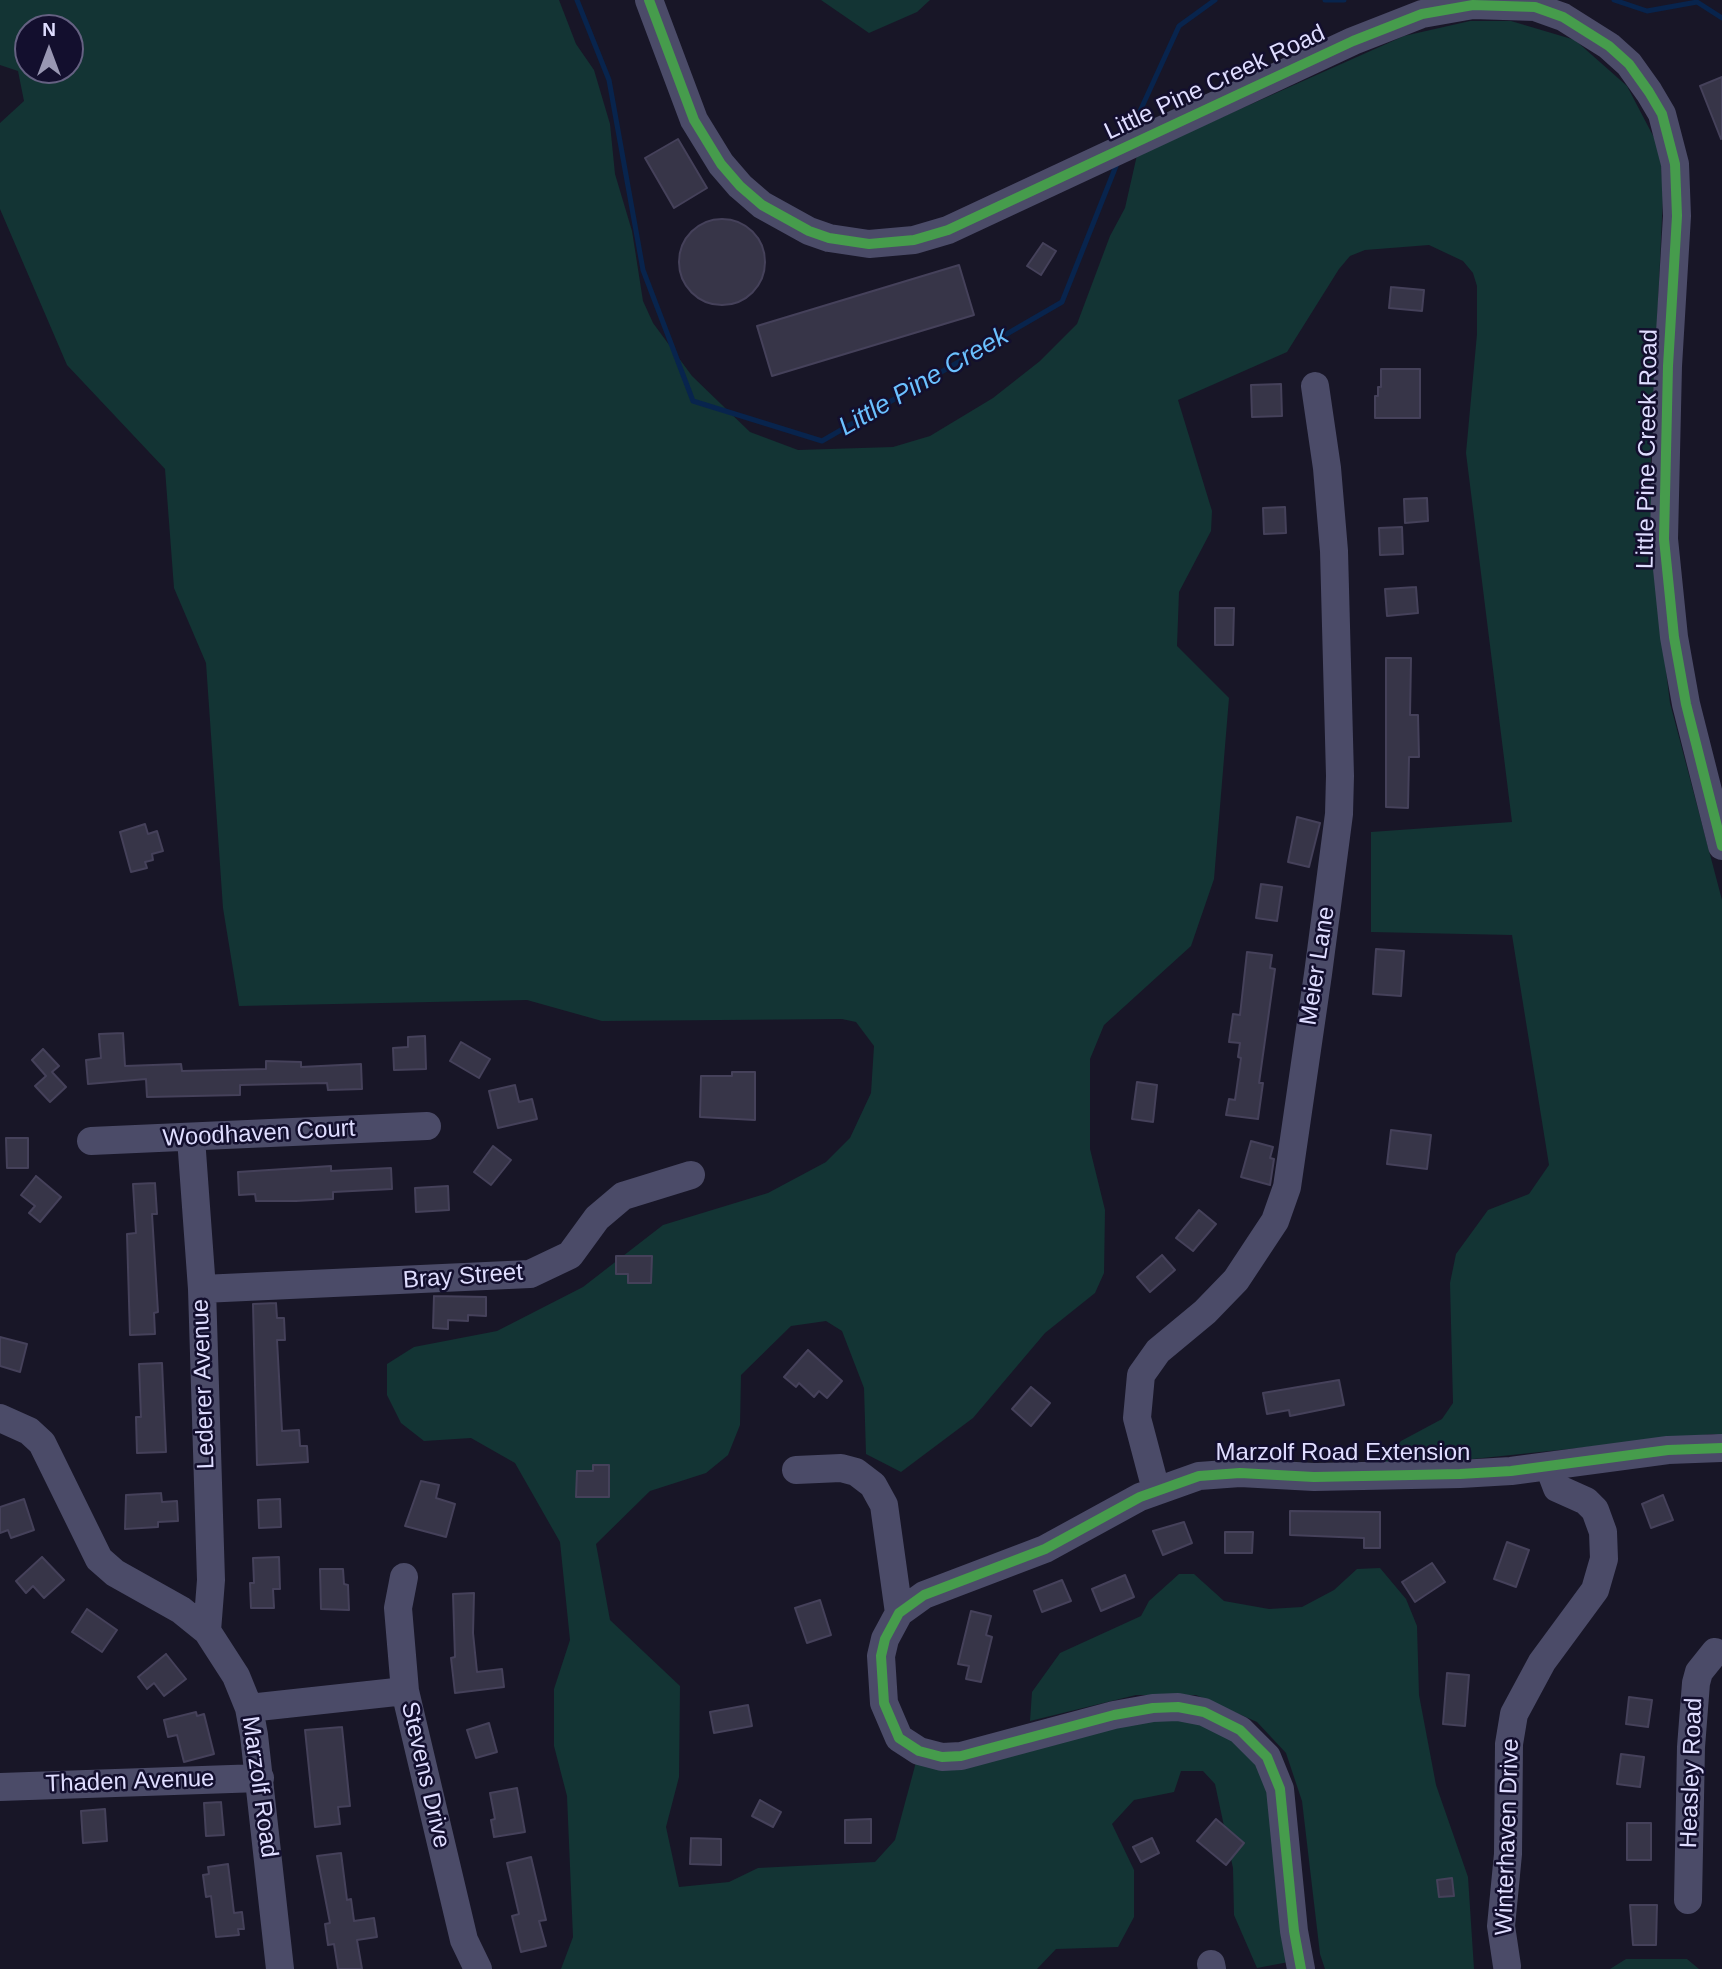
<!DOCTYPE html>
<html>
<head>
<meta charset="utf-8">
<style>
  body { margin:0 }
  #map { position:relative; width:1722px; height:1969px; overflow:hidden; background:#181627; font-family:Arial,sans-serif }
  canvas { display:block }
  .north { position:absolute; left:14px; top:14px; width:70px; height:70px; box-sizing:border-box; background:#130f2e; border:2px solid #656182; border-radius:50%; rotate:0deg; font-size:19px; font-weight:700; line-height:28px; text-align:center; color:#dfddff }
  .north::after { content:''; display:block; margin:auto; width:24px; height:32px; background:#9997b3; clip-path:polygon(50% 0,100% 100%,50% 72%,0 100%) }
</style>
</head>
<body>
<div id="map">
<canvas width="1722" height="1969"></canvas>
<div class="north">N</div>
</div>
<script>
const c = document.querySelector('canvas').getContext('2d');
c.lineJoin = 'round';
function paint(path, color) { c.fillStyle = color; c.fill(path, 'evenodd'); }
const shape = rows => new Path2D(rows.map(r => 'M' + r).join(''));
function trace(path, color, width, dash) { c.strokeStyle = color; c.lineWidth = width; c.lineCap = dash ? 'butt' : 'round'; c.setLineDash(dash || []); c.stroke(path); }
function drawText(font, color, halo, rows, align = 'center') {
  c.font = font + ' Arial,sans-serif'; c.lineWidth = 5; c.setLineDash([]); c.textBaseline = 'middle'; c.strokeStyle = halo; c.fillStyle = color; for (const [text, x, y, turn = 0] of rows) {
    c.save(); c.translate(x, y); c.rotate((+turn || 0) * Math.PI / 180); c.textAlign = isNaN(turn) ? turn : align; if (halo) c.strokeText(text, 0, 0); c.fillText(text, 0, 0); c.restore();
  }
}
const green = shape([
  [0,0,559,0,576,44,594,70,610,124,615,174,632,231,643,301,653,323,692,376,750,432,798,450,893,447,930,436,993,398,1040,361,1077,324,1110,236,1125,208,1137,155,1404,36,1470,21,1511,21,1575,40,1627,86,1660,149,1663,195,1650,481,1655,582,1670,703,1722,900,1722,1436,1713,1434,1444,1462,1384,1463,1401,1441,1442,1419,1453,1403,1450,1283,1456,1254,1488,1210,1529,1194,1549,1165,1512,935,1371,932,1371,832,1512,822,1466,453,1477,334,1477,286,1473,273,1463,261,1429,245,1365,250,1350,256,1339,269,1287,352,1178,400,1212,511,1211,531,1179,592,1177,646,1229,698,1214,879,1191,946,1104,1025,1090,1059,1090,1149,1105,1210,1104,1273,1095,1293,1045,1333,973,1418,901,1472,866,1454,864,1388,842,1331,826,1321,791,1326,741,1375,740,1425,728,1455,706,1473,650,1491,596,1544,610,1620,680,1686,679,1777,666,1827,679,1887,729,1882,758,1868,875,1862,895,1840,919,1751,1178,1707,1267,1757,1299,1960,1257,1968,1234,1915,1233,1868,1215,1784,1203,1771,1181,1771,1174,1792,1134,1800,1112,1824,1134,1870,1134,1917,1118,1947,1056,1949,1037,1969,561,1969,573,1937,567,1796,554,1746,554,1689,570,1640,560,1542,515,1463,471,1438,424,1441,401,1423,387,1395,387,1364,414,1347,497,1331,583,1287,663,1225,768,1193,826,1162,850,1138,871,1093,874,1046,856,1022,842,1019,602,1021,527,1000,239,1006,223,908,206,663,174,588,165,469,67,365,0,209,0,123,24,101,18,71,0,65],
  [28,28,70,28,70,70,28,70],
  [821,0,930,0,917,12,869,33],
  [1380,1568,1406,1599,1417,1626,1419,1695,1436,1785,1468,1877,1474,1969,1325,1969,1320,1954,1302,1801,1286,1753,1257,1722,1196,1695,1136,1695,1030,1721,1032,1692,1060,1653,1141,1616,1149,1601,1179,1574,1194,1574,1224,1601,1269,1609,1302,1607,1334,1590,1357,1569],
  [1626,1959,1687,1959,1699,1969,1610,1969]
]);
const stream = shape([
  [577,0,609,80,643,270,693,401,822,441,1062,302,1118,161],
  [1325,0,1344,0],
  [1614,0,1647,11,1697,2,1722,18],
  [1130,133,1179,26,1215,0]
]);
const building = shape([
  [1722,77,1722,138,1721,139,1700,86,1722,77],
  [678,139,707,188,674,208,645,158,678,139],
  '679 262a43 43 0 1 1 86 0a43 43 0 1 1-86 0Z',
  [1043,243,1056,251,1041,275,1027,266,1043,243],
  [959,265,974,315,772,376,757,326,959,265],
  [1391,287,1424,290,1422,311,1389,308,1391,287],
  [1381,369,1420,369,1420,418,1375,418,1375,396,1378,396,1378,387,1381,387,1381,369],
  [1281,384,1282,416,1252,417,1251,385,1281,384],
  [1427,498,1428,521,1405,523,1404,499,1427,498],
  [1285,507,1286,533,1264,534,1263,508,1285,507],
  [1402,527,1403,554,1380,555,1379,528,1402,527],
  [1416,587,1418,613,1387,616,1385,589,1416,587],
  [1215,608,1234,608,1233,645,1215,645,1215,608],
  [1386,658,1411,658,1410,715,1418,715,1419,757,1409,757,1408,808,1386,807,1386,658],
  [1297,817,1320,823,1309,867,1288,862,1297,817],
  [145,824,148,834,157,831,163,851,152,854,153,860,145,862,147,868,131,872,120,832,145,824],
  [1261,884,1282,887,1277,921,1256,918,1261,884],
  [1376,949,1404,951,1401,996,1373,994,1376,949],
  [1247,952,1272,955,1270,968,1275,969,1259,1083,1263,1083,1258,1119,1226,1115,1229,1099,1235,1100,1241,1058,1238,1057,1240,1043,1229,1042,1233,1014,1240,1015,1247,952],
  [123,1033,125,1066,181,1064,182,1071,266,1069,266,1061,301,1062,301,1067,361,1064,362,1089,328,1090,327,1083,240,1085,240,1095,147,1097,146,1079,88,1084,86,1060,101,1058,99,1034,123,1033],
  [425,1036,426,1069,394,1070,393,1048,408,1047,408,1037,425,1036],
  [461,1042,490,1059,479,1078,450,1061,461,1042],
  [43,1049,59,1066,52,1072,66,1087,50,1102,35,1086,46,1076,32,1060,43,1049],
  [732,1072,755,1072,755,1120,700,1117,701,1076,732,1076,732,1072],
  [1137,1082,1157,1085,1153,1122,1132,1119,1137,1082],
  [515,1085,519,1102,532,1099,537,1119,498,1128,489,1091,515,1085],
  [1391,1130,1431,1135,1427,1169,1387,1164,1391,1130],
  [6,1138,28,1138,28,1168,7,1168,6,1138],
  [1251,1141,1273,1147,1270,1158,1274,1159,1270,1185,1241,1177,1251,1141],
  [493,1146,511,1160,491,1185,474,1172,493,1146],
  [331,1166,331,1171,391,1168,392,1189,333,1192,333,1199,296,1201,256,1201,255,1194,239,1195,238,1172,331,1166],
  [36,1176,61,1197,40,1222,29,1213,35,1206,21,1195,36,1176],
  [155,1183,157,1214,152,1214,158,1312,154,1313,155,1334,130,1335,127,1234,136,1233,133,1184,155,1183],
  [448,1186,449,1210,416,1212,415,1188,448,1186],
  [1199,1210,1216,1224,1193,1251,1176,1238,1199,1210],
  [1162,1255,1175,1270,1150,1292,1137,1277,1162,1255],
  [616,1256,652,1256,651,1283,628,1283,628,1274,616,1274,616,1256],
  [434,1296,486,1297,486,1316,468,1315,468,1321,448,1320,448,1329,433,1328,434,1296],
  [276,1303,277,1318,284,1318,285,1340,277,1340,282,1431,299,1430,300,1446,307,1446,308,1462,257,1465,253,1304,276,1303],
  [0,1337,27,1344,20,1372,0,1366,0,1337],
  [808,1350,842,1381,827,1398,819,1391,814,1397,799,1383,796,1387,784,1377,808,1350],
  [162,1363,166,1452,137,1453,136,1417,141,1417,139,1364,162,1363],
  [1339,1380,1344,1405,1290,1416,1289,1410,1267,1414,1263,1393,1339,1380],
  [1031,1387,1050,1403,1031,1426,1012,1409,1031,1387],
  [593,1465,609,1465,609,1497,576,1497,577,1471,593,1471,593,1465],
  [421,1481,439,1485,436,1498,455,1504,446,1537,405,1526,421,1481],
  [161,1493,162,1502,177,1501,178,1521,158,1522,158,1527,125,1529,126,1495,161,1493],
  [1663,1495,1673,1520,1651,1528,1642,1504,1663,1495],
  [24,1499,34,1530,11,1538,8,1530,0,1533,0,1507,24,1499],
  [280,1499,281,1527,259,1528,258,1500,280,1499],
  [1290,1511,1380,1512,1380,1548,1364,1548,1364,1538,1290,1535,1290,1511],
  [1184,1522,1192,1543,1163,1555,1153,1531,1184,1522],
  [1225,1532,1253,1532,1252,1553,1225,1553,1225,1532],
  [1507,1542,1529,1550,1516,1587,1494,1579,1507,1542],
  [42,1557,64,1580,44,1598,33,1586,26,1593,16,1581,42,1557],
  [279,1557,280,1589,273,1589,274,1608,251,1608,250,1583,254,1583,253,1558,279,1557],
  [1432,1563,1445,1582,1415,1602,1402,1582,1432,1563],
  [320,1569,343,1569,344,1584,348,1585,349,1610,321,1609,320,1569],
  [1125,1575,1134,1597,1101,1611,1092,1589,1125,1575],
  [1062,1580,1071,1601,1042,1612,1034,1591,1062,1580],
  [474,1593,473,1633,477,1672,502,1669,504,1687,455,1693,451,1658,455,1657,453,1594,474,1593],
  [820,1600,831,1635,807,1643,795,1608,820,1600],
  [87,1609,117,1630,102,1652,72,1632,87,1609],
  [971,1611,991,1616,986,1635,992,1637,981,1682,966,1679,969,1666,958,1664,971,1611],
  [166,1654,186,1679,164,1696,154,1683,147,1689,138,1677,166,1654],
  [1447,1673,1469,1675,1465,1726,1443,1724,1447,1673],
  [1629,1697,1652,1700,1648,1727,1626,1724,1629,1697],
  [748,1705,752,1726,714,1733,710,1712,748,1705],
  [196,1712,197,1716,204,1714,214,1754,184,1762,177,1735,168,1737,164,1720,196,1712],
  [489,1723,497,1752,476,1758,467,1730,489,1723],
  [342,1727,350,1806,338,1807,340,1824,315,1827,305,1730,342,1727],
  [1621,1754,1644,1757,1640,1787,1617,1784,1621,1754],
  [517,1788,525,1832,494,1837,491,1820,495,1819,490,1793,517,1788],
  [760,1800,781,1812,773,1827,752,1816,760,1800],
  [221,1802,224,1835,206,1836,204,1803,221,1802],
  [105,1809,107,1841,83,1843,81,1811,105,1809],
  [871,1819,871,1843,845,1843,845,1820,871,1819],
  [1216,1819,1244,1843,1226,1865,1197,1841,1216,1819],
  [1627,1823,1651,1823,1651,1860,1627,1860,1627,1823],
  [691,1838,721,1839,721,1865,690,1864,691,1838],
  [1152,1838,1159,1853,1141,1862,1133,1847,1152,1838],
  [341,1853,347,1900,351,1899,354,1921,374,1918,377,1937,357,1940,362,1969,338,1969,334,1944,328,1945,325,1924,330,1923,317,1856,341,1853],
  [531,1857,546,1920,539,1921,546,1946,521,1952,512,1916,519,1914,507,1863,531,1857],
  [228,1864,234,1913,242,1912,244,1929,238,1929,239,1935,216,1937,211,1896,206,1897,203,1875,209,1874,208,1867,228,1864],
  [1452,1878,1454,1896,1439,1897,1437,1880,1452,1878],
  [1630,1905,1657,1905,1656,1945,1633,1945,1630,1905]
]);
const minor = shape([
  [649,0,694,120,721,164,740,186,762,205,809,231,829,238,869,244,914,240,948,230,1353,41,1422,14,1473,5,1535,7,1563,17,1609,46,1629,64,1649,92,1662,114,1675,164,1677,216,1668,366,1664,539,1674,637,1686,704,1722,846],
  [191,1138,202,1289,211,1580,207,1631],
  [91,1141,427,1126],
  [202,1289,530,1274,570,1255,597,1218,623,1196,691,1175],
  [0,1418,29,1431,42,1443,99,1559,115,1573,181,1610,207,1631,236,1676,249,1708,254,1735,280,1969],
  [796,1470,841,1468,856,1472,873,1485,884,1505,899,1613],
  [1156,1490,1137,1418,1141,1375,1158,1351,1205,1312,1236,1280,1275,1221,1287,1187,1318,974,1339,814,1340,776,1334,551,1327,468,1315,386],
  [404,1577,398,1608,405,1691,464,1940,478,1969],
  [249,1708,405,1691],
  [0,1787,260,1778],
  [1688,1900,1691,1747,1696,1683,1699,1672,1715,1652],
  [1211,1964,1212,1969],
  [1507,1966,1501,1926,1508,1854,1509,1744,1514,1714,1542,1662,1595,1590,1604,1559,1603,1532,1595,1510,1586,1501,1557,1488,1549,1467],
  [1301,1969,1294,1931,1280,1789,1267,1757,1240,1730,1204,1712,1178,1707,1153,1708,1114,1715,961,1756,942,1757,919,1751,899,1738,884,1703,881,1656,885,1639,899,1613,924,1595,1045,1549,1140,1497,1199,1476,1240,1473,1314,1477,1460,1474,1511,1471,1668,1450,1722,1448]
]);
const cycleway = shape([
  [649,0,694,120,721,164,740,186,762,205,809,231,829,238,869,244,914,240,948,230,1353,41,1422,14,1473,5,1535,7,1563,17,1609,46,1629,64,1649,92,1662,114,1675,164,1677,216,1668,366,1664,539,1674,637,1686,704,1722,846],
  [1301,1969,1294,1931,1280,1789,1267,1757,1240,1730,1204,1712,1178,1707,1153,1708,1114,1715,961,1756,942,1757,919,1751,899,1738,884,1703,881,1656,885,1639,899,1613,924,1595,1045,1549,1140,1497,1199,1476,1240,1473,1314,1477,1460,1474,1511,1471,1668,1450,1722,1448]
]);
const streetNames = [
  ["Little Pine Creek Road",1215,83,-25],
  ["Little Pine Creek Road",1648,449,-89],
  ["Meier Lane",1318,966,-81],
  ["Woodhaven Court",259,1134,-3],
  ["Bray Street",463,1277,-4],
  ["Lederer Avenue",204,1384,-92],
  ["Marzolf Road Extension",1343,1453],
  ["Heasley Road",1692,1773,-88],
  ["Stevens Drive",425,1775,77],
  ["Thaden Avenue",130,1782,-2],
  ["Marzolf Road",259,1787,82],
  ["Winterhaven Drive",1508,1837,-88]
];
const waterNames = [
  ["Little Pine Creek",924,382,-30]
];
paint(green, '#133434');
trace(stream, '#08244d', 5);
paint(building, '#373548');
trace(building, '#45415a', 2);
trace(minor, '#4b4b68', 28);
trace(cycleway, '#469c4c', 10);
drawText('24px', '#dfddff', '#130f2e', streetNames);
drawText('italic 26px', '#6bc1ff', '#130f2e', waterNames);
</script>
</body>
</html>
